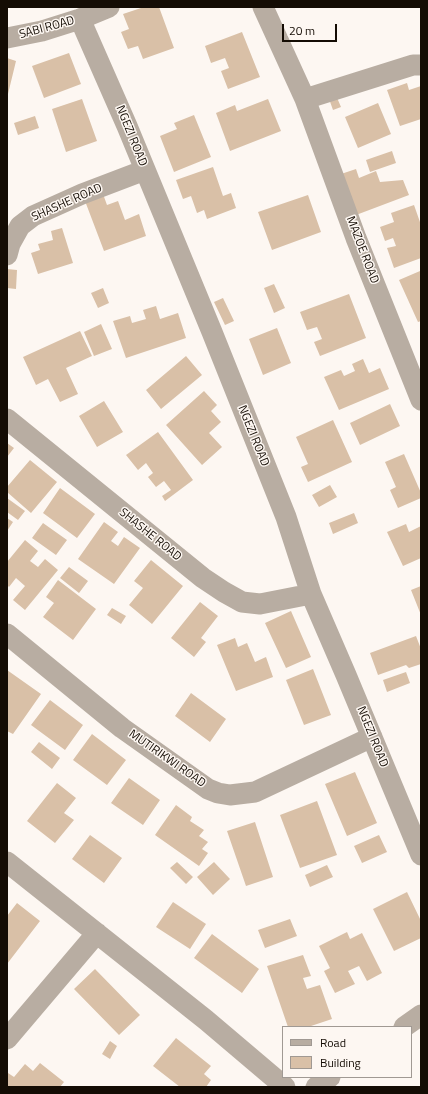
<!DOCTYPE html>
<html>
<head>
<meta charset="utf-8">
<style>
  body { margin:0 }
  #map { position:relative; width:428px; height:1094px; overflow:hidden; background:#fdf7f2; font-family:"Titillium Web",sans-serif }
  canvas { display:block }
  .frame { position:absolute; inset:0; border:8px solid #140c04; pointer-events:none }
  .legend { position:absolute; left:282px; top:1026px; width:130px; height:52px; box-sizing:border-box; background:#fdf7f2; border:1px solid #a09993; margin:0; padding:5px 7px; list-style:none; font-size:12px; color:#140c04 }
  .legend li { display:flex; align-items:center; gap:8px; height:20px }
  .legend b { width:20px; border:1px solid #a09993 }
  .scale { position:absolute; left:282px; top:24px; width:55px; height:18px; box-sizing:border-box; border:2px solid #140c04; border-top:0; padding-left:5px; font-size:12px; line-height:14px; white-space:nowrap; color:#140c04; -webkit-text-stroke:3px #fdf7f2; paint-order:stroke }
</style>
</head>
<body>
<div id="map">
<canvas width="428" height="1094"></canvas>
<div class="frame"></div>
<ul class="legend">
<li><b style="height:5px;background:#b8ada2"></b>Road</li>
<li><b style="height:11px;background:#d9c0a7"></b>Building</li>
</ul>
<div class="scale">20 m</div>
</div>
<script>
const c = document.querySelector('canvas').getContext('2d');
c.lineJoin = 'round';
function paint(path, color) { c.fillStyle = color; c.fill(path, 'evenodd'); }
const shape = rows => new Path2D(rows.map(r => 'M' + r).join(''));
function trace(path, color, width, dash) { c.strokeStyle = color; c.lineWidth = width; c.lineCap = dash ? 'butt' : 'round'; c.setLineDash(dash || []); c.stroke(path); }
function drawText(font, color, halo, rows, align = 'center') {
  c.font = font + ' "Titillium Web",sans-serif'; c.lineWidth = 3; c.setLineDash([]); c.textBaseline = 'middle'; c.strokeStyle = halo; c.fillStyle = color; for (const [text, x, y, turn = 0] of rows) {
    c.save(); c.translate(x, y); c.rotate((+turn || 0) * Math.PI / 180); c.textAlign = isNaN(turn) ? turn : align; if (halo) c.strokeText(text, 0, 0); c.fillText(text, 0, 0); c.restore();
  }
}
const building = shape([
  [144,7,159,7,174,48,143,59,138,46,128,49,121,32,129,29,123,14],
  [242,32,260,77,228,89,221,71,229,68,225,58,211,63,205,46],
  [69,53,81,84,44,98,32,66],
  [7,58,16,61,8,94,7,93],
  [407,83,409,90,421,86,421,119,400,126,387,90],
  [335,93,341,107,333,110,328,96],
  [82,99,97,141,66,152,52,109],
  [268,99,281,131,230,151,216,113,235,105,237,111],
  [378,103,391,134,358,148,345,117],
  [194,115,211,157,174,172,160,136,177,129,174,123],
  [35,116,39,128,18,135,14,123],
  [392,151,396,163,370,172,366,160],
  [213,167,223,196,231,193,236,208,207,219,204,210,197,213,191,196,183,199,176,180],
  [356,169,359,178,376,171,380,182,403,180,409,195,356,215,341,174],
  [103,194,107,205,118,201,125,220,139,214,146,236,104,251,85,201],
  [308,195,321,232,272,250,258,212],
  [414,205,421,225,421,258,394,268,387,248,396,246,393,238,385,241,380,227,394,222,391,213],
  [62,228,73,263,38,274,31,253,40,250,38,244,53,240,51,231],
  [7,269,17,270,16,289,7,288],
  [420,271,421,321,418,322,399,280],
  [274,284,285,308,274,313,264,288],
  [103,288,109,303,98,308,91,293],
  [349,294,366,338,320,356,314,342,322,339,317,327,307,330,300,312],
  [223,298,234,321,225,325,214,302],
  [156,306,160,319,178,313,186,338,126,358,113,321,130,316,132,323,146,319,143,310],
  [101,324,112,349,94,356,84,332],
  [277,328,291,363,263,375,249,339],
  [80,331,92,356,66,368,78,394,60,402,48,379,36,385,23,357],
  [186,356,202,375,161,409,146,390],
  [363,359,369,373,380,368,389,389,339,410,324,377,341,370,344,376,355,371,352,364],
  [204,391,217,405,211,411,221,422,209,433,222,447,202,465,166,425],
  [104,401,123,432,97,447,79,416],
  [390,404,400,426,360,445,350,423],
  [333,420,352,462,308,482,301,467,308,464,296,437],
  [158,432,193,480,165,501,162,496,171,490,164,481,156,487,148,477,153,473,146,463,138,470,126,455],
  [7,443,14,448,7,457],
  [404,454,421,493,421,498,398,508,390,490,396,487,385,462],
  [30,460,57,482,31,513,7,492,7,487],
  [330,485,337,497,319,507,312,495],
  [60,488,95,514,77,538,43,513],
  [7,498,25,511,18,520,7,512],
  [354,513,358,523,333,534,329,523],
  [7,518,13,522,7,531],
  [104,522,118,532,111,541,118,546,124,537,140,548,114,584,78,559],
  [43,523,67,540,56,555,32,538],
  [406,524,409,532,421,526,421,558,403,566,387,532],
  [25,540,38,551,30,561,38,567,45,559,58,570,25,610,13,600,25,586,16,578,9,587,7,585,7,562],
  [151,560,183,586,152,624,129,605,143,588,134,581],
  [69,567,88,581,79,593,60,578],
  [58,580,96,609,73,640,43,617,54,603,46,597],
  [421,586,421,615,411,590],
  [200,602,218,616,201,638,206,642,194,657,171,638],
  [112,608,126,616,121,624,107,615],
  [291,611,311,657,286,668,265,623],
  [416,636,421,649,421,664,409,668,406,665,378,675,370,653],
  [235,638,238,647,247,643,255,662,266,657,273,677,236,691,217,645],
  [313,669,331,715,304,725,286,680],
  [7,670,41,694,13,734,7,731],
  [406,672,410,683,387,692,383,680],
  [191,693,226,719,210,742,175,716],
  [50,700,83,725,65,750,31,725],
  [92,734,126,760,107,785,73,760],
  [39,742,60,758,52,769,31,752],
  [355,772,377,823,347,836,325,784],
  [129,778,160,800,143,825,111,803],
  [57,783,76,798,64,813,74,820,55,843,27,821],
  [317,801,337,855,300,868,280,815],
  [176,805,192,817,190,821,204,830,199,836,208,842,202,849,208,853,199,866,155,835],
  [255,822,273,877,246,886,227,831],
  [90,835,122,858,104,883,72,859],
  [379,835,387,852,362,863,354,846],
  [177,862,193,877,186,884,170,868],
  [214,862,230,879,213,895,197,877],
  [327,865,333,877,310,887,305,875],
  [407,892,421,921,421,938,394,951,373,909],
  [173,902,206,924,190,949,156,927],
  [17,903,40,921,7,964,7,916],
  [290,919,297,936,265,948,258,930],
  [347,932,350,939,362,933,382,973,367,981,359,966,348,971,355,984,335,993,324,971,330,968,319,946],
  [212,934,259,969,242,993,194,958],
  [303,955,311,976,303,978,307,989,320,985,332,1019,308,1027,288,1027,267,966],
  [95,969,140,1015,119,1035,74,989],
  [176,1038,211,1066,204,1074,211,1080,206,1087,180,1087,153,1066],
  [110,1041,117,1046,110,1059,102,1054],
  [40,1063,64,1082,60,1087,7,1087,7,1074,8,1073,14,1077,25,1064,33,1071]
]);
const minor = shape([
  [263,7,305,99,356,238,421,400],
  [80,19,127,126,212,332,286,517,311,594,346,675,421,855],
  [7,38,42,31,80,19,109,7],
  [305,99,413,65,421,65],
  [7,255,10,244,20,226,33,216,82,194,145,170],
  [7,419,203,578,224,592,242,602,260,604,311,594],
  [7,634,122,728,208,789,218,793,230,795,255,792,372,737],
  [7,862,206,1020,285,1087],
  [404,1027,421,1015],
  [7,1039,97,933],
  [316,1087,330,1077]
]);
const streetNames = [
  ["SABI ROAD",47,28,-15],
  ["NGEZI ROAD",131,136,68],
  ["SHASHE ROAD",67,203,-24],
  ["MAZOE ROAD",362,250,69],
  ["NGEZI ROAD",253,436,68],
  ["SHASHE ROAD",150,535,39],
  ["NGEZI ROAD",372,737,68],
  ["MUTIRIKWI ROAD",167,759,35]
];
paint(building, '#d9c0a7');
trace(minor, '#b8ada2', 21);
drawText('12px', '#140c04', '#fdf7f2', streetNames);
</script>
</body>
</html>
